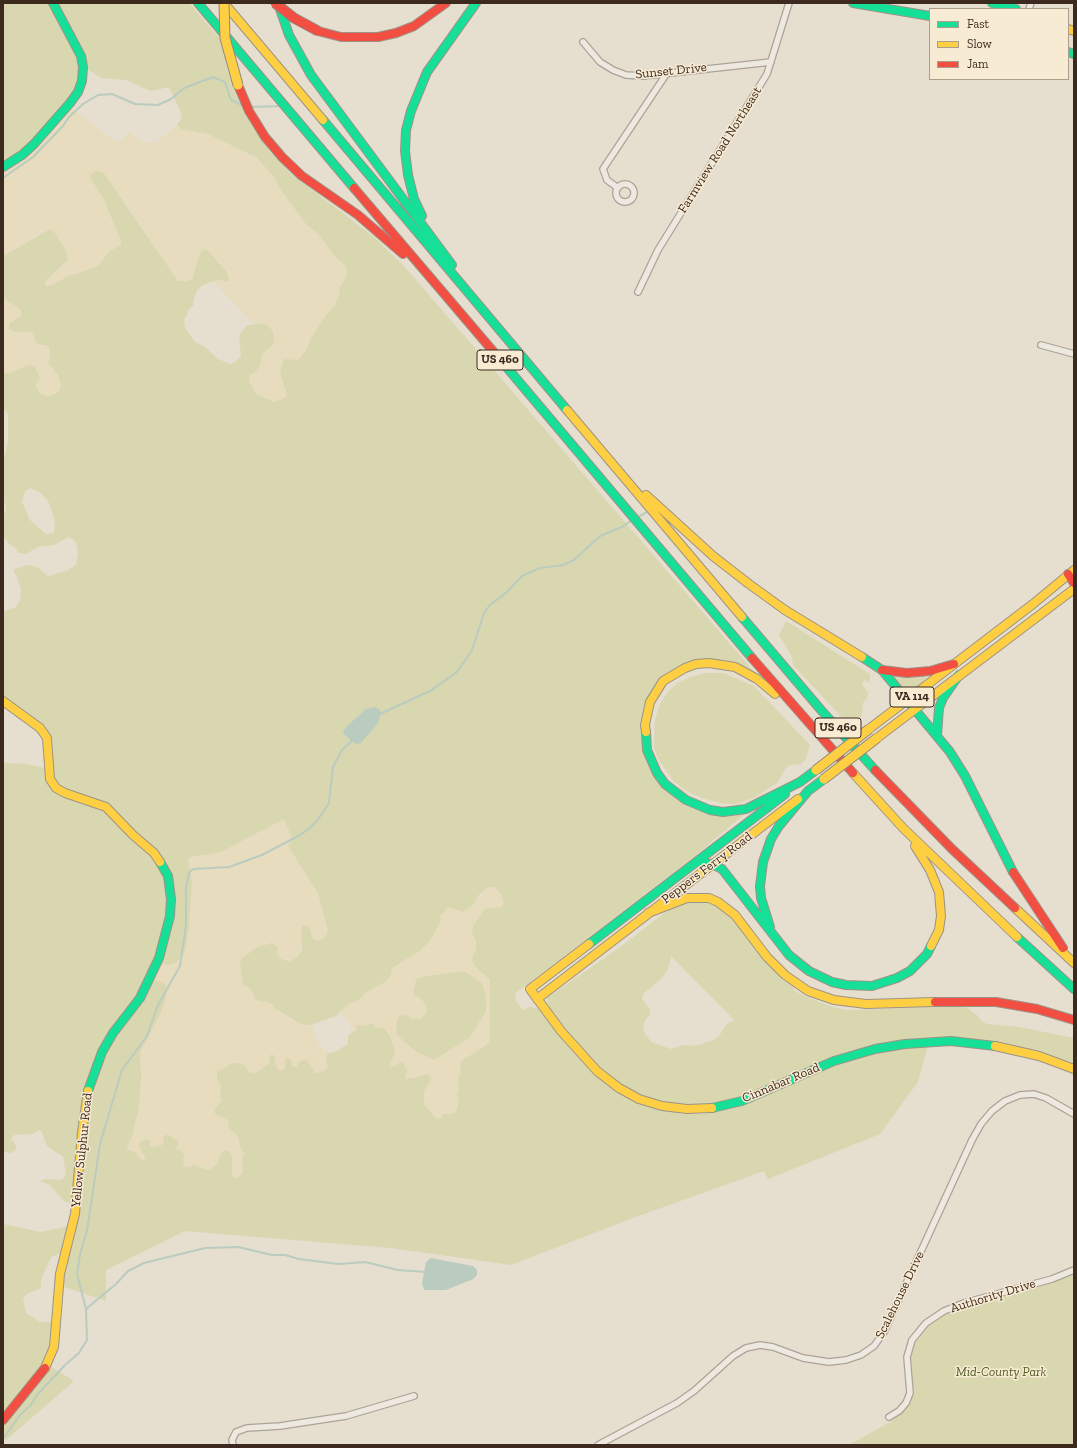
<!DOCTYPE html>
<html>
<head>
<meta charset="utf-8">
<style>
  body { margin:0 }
  #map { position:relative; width:1077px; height:1448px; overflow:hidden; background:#e6dece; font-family:"Zilla Slab",serif }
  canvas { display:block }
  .frame { position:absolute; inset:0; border:4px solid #3d2a1e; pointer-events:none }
  .legend { position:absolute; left:929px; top:8px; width:140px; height:72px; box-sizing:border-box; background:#f8ebd4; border:1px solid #ad9e8b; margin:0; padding:5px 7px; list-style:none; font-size:12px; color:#3d2a1e }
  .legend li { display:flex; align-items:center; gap:8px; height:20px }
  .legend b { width:20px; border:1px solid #ad9e8b }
</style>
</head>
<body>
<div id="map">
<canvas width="1077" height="1448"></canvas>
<div class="frame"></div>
<ul class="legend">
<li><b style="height:5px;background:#16e098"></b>Fast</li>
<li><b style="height:5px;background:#ffcf43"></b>Slow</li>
<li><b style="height:5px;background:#f24e42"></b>Jam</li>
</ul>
</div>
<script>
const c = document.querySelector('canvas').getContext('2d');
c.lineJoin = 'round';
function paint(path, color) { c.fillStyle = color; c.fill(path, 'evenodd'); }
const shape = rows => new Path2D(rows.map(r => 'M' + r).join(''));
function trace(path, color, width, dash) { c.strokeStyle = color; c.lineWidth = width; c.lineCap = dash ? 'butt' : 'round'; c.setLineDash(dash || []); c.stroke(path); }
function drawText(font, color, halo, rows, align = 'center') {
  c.font = font + ' "Zilla Slab",serif'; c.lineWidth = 3; c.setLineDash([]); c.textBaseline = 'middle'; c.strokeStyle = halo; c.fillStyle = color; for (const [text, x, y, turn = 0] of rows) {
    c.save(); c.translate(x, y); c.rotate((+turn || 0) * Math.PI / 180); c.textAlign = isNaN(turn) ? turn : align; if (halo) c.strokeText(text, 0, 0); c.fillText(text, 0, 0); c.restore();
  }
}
const farmland = shape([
  [71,108,115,142,121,141,128,132,142,142,156,143,177,125,181,129,208,134,257,159,275,178,283,193,306,224,319,235,336,258,345,265,347,271,346,278,341,284,340,293,334,307,326,315,311,338,307,349,298,360,294,360,282,380,286,388,287,394,285,398,274,402,270,401,265,397,256,394,249,381,249,376,260,366,262,354,274,344,273,330,261,323,253,323,213,281,221,280,199,255,193,278,188,281,178,281,120,195,91,179,104,200,121,241,121,244,108,253,98,266,80,273,69,275,55,284,48,286,45,283,46,280,64,265,67,253,55,233,43,231,3,256,3,171,27,155],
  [3,297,21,310,22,315,12,320,27,332,33,332,35,339,42,346,48,346,50,349,48,363,58,375,61,386,60,390,55,394,48,396,42,395,36,387,38,382,23,367,9,374,3,372],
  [284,818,293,838,289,842,294,855,318,893,328,931,325,937,318,941,313,939,309,926,302,933,299,956,291,961,283,960,277,953,240,962,243,984,251,990,252,995,265,1003,271,1003,274,1008,292,1020,301,1024,314,1024,313,1032,318,1045,327,1053,326,1060,328,1067,322,1072,315,1073,310,1064,297,1064,296,1067,293,1067,291,1060,285,1060,285,1069,281,1071,277,1069,276,1059,256,1073,249,1072,247,1069,226,1067,222,1070,220,1095,222,1101,219,1107,218,1116,228,1120,229,1128,236,1134,239,1140,239,1145,245,1155,242,1164,243,1172,238,1178,234,1177,231,1168,218,1159,217,1164,211,1169,204,1169,195,1165,189,1167,185,1166,176,1149,178,1146,164,1143,152,1147,150,1145,139,1147,146,1158,142,1160,138,1158,127,1147,132,1137,136,1122,141,1076,140,1052,152,978,161,962,189,925,192,882,188,860,191,857,202,856,246,840],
  [488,887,494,887,500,893,504,902,502,907,483,909,473,926,472,934,476,940,476,949,472,959,474,965,481,972,490,979,490,1041,485,1046,461,1061,460,1067,461,1072,458,1078,459,1089,457,1094,459,1100,457,1109,454,1114,443,1114,441,1118,436,1119,424,1104,424,1091,420,1075,414,1078,405,1079,405,1075,396,1066,392,1067,390,1064,391,1060,374,1027,366,1025,351,1032,351,1025,341,1012,347,1005,359,1000,366,992,376,987,390,975,392,968,399,962,407,960,448,907,473,905],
  [464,971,486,997,486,1013,469,1038,435,1060,407,1015,411,1019,421,1019,427,1012,426,1005,422,1000,413,994,416,979,427,976]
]);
const green = shape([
  [3,3,50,3,79,59,79,81,72,96,21,151,3,163],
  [57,3,189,3,222,41,227,69,239,103,252,126,270,152,290,173,374,237,404,266,756,674,704,661,654,689,643,750,647,763,659,784,677,800,686,806,707,814,726,816,745,814,692,858,517,992,515,994,516,1001,523,1010,530,1007,537,1008,588,1067,616,1091,644,1104,681,1114,703,1114,735,1108,842,1063,891,1050,928,1046,918,1082,880,1134,768,1179,764,1171,633,1218,511,1265,391,1248,185,1231,106,1270,106,1301,62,1286,75,1231,87,1110,96,1077,110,1043,152,978,166,985,166,997,160,1015,140,1052,141,1076,139,1107,132,1137,127,1147,128,1150,133,1151,137,1154,138,1158,143,1160,146,1158,139,1147,140,1142,146,1139,150,1141,150,1145,152,1147,161,1145,164,1143,163,1139,165,1135,169,1135,179,1142,176,1149,182,1152,184,1155,183,1164,185,1166,189,1167,195,1165,204,1169,211,1169,217,1164,222,1152,227,1150,230,1152,232,1156,232,1174,234,1177,238,1178,243,1172,242,1158,245,1155,239,1145,239,1140,236,1134,229,1128,228,1120,215,1114,215,1109,222,1101,220,1095,221,1085,217,1080,217,1073,218,1070,222,1070,231,1063,237,1063,244,1065,249,1072,256,1073,269,1063,270,1055,274,1055,277,1069,281,1071,285,1069,285,1060,288,1058,291,1060,293,1067,296,1067,300,1061,307,1060,315,1073,322,1072,328,1067,326,1060,327,1053,335,1052,348,1044,348,1035,357,1030,356,1027,358,1025,364,1026,373,1023,374,1027,383,1028,390,1036,395,1053,390,1064,392,1067,402,1062,407,1070,405,1079,414,1078,426,1074,430,1075,431,1080,424,1091,424,1104,436,1119,441,1118,443,1114,454,1114,457,1109,459,1100,457,1094,459,1089,458,1078,461,1072,460,1067,461,1061,485,1046,490,1041,490,979,481,972,474,965,472,959,476,949,476,940,472,934,473,926,484,909,502,907,504,902,500,893,494,887,488,887,479,895,473,905,463,912,448,907,440,917,441,920,431,939,420,951,392,968,391,975,385,982,366,992,359,1000,347,1005,336,1016,310,1025,301,1024,274,1008,271,1003,256,1000,251,990,243,984,240,962,241,959,256,948,271,943,278,948,277,953,279,957,283,960,291,961,299,956,302,948,301,928,304,925,309,926,313,939,318,941,325,937,328,931,318,893,288,846,292,838,284,819,221,852,191,857,188,860,192,882,189,925,186,947,183,956,175,963,166,965,161,962,171,933,175,896,170,871,112,809,92,798,61,787,53,775,53,748,50,735,44,728,3,698,3,612,16,607,20,600,21,589,17,577,13,570,27,565,37,567,48,576,69,570,76,564,78,554,76,542,69,537,54,545,38,547,26,554,18,553,16,548,10,545,3,536,3,515,6,511,5,503,3,500,3,463,8,442,8,414,3,408,3,372,9,374,23,367,30,365,35,367,40,378,36,384,36,387,42,395,48,396,55,394,60,390,61,386,58,375,48,363,50,356,50,349,48,346,37,344,32,332,15,332,9,329,9,324,22,315,21,310,3,297,3,256,50,229,55,233,60,241,67,253,68,260,46,280,45,283,47,286,55,284,69,275,80,273,98,266,108,253,121,244,121,241,104,200,91,179,90,175,96,171,103,172,178,281,188,281,193,278,199,255,202,251,206,249,227,272,229,282,221,280,213,281,203,285,197,290,193,302,194,305,188,310,187,316,184,319,185,328,195,342,204,346,218,359,230,364,234,363,241,356,239,336,246,326,261,323,268,326,273,331,274,344,262,354,260,366,256,371,249,376,249,381,256,394,274,402,285,398,287,394,280,372,284,359,298,360,307,349,311,338,326,315,334,307,340,293,339,288,346,278,347,271,345,265,336,258,319,235,306,224,283,193,274,177,257,158,208,134,181,129,177,125,182,118,180,110,169,87,151,91,126,80,101,78,86,68,82,47],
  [30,488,40,492,48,501,55,520,54,533,46,534,30,520,22,502,25,491],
  [786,621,870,674,870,683,864,680,862,684,868,692,867,698,863,703,862,715,857,724,848,724,793,665,792,657,779,635],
  [706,673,724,673,754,686,810,745,806,759,801,764,789,765,785,769,777,783,755,797,737,804,725,804,705,799,690,793,674,782,657,757,654,746,655,720,660,704,668,692,677,683,693,676],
  [895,676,925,676,926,678,915,690,909,692,894,678],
  [3,763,27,764,45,768,49,783,103,809,149,851,164,871,169,905,163,935,139,993,97,1056,73,1205,64,1201,50,1185,40,1181,45,1179,60,1180,64,1178,66,1174,63,1157,47,1146,41,1130,39,1130,32,1134,14,1135,11,1139,16,1145,16,1150,11,1153,3,1152],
  [687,902,709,903,726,912,784,981,795,988,793,990,807,997,836,1008,848,1010,964,1006,977,1015,980,1020,987,1024,1019,1027,1074,1038,1074,1064,1033,1050,989,1040,947,1038,915,1039,887,1042,846,1052,808,1067,745,1096,719,1103,693,1106,675,1105,642,1096,621,1084,594,1063,549,1009,547,998,623,945,667,911],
  [671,956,735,1021,730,1022,726,1025,719,1036,713,1040,696,1046,684,1045,671,1049,651,1042,643,1030,645,1021,650,1014,650,1009,642,999,644,993,661,979,668,969],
  [464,971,482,983,486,997,486,1012,469,1038,434,1060,415,1051,397,1035,396,1024,399,1016,407,1015,411,1019,421,1019,427,1012,426,1005,422,1000,413,994,416,979,427,976],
  [3,1224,41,1232,70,1226,64,1252,51,1257,41,1280,41,1288,27,1294,23,1299,26,1313,40,1322,52,1322,55,1325,47,1360,3,1415],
  [1074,1274,1074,1445,849,1445,890,1422,908,1406,913,1394,910,1357,914,1345,929,1325,942,1316,967,1306,1055,1281],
  [50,1366,74,1381,6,1440,3,1437,3,1425,33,1390]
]);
const water = shape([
  [374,707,379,709,381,713,378,723,361,743,357,744,351,741,343,733,345,728,366,709],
  [431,1258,473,1266,477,1270,477,1275,473,1279,446,1290,424,1290,422,1283,426,1262]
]);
const stream = shape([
  [250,107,282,106],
  [3,178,33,157,63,126,69,117,83,104,98,95,112,94,135,104,158,105,171,99,184,88,213,77,225,82,231,100,244,106],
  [638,517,649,511],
  [380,714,430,691,457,672,472,650,484,613,490,605,507,592,522,576,540,568,563,565,574,560,600,536,622,527,632,520],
  [86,1309,116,1284,128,1271,144,1263,205,1248,238,1247,272,1255,285,1255,299,1259,338,1264,365,1262,398,1270,426,1272],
  [3,1439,20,1415,30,1406,37,1395,65,1365,79,1353,87,1340,86,1309,77,1274,80,1254,87,1231,100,1144,122,1070,147,1036,158,1005,180,966,186,925,186,887,189,873,193,869,229,867,262,855,300,835,311,827,319,818,329,803,333,767,342,750,352,741]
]);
const street = shape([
  [1029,9,1031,3],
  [583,42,600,62,613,70,626,75,643,76,771,62],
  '616 193a9 9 0 1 1 18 0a9 9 0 1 1-18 0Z',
  [618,188,607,180,603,169,667,73],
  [638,292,658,250,767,74,789,3],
  [1041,345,1074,354],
  [889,1417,899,1411,906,1403,910,1393,907,1357,912,1340,926,1323,944,1311,964,1303,1052,1279,1074,1270],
  [233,1445,232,1440,236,1432,247,1428,280,1426,346,1416,414,1396],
  [598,1445,677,1403,694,1391,733,1356,746,1348,760,1345,773,1347,803,1358,829,1362,846,1360,861,1355,874,1346,884,1332,972,1140,981,1124,992,1111,1005,1101,1020,1095,1034,1094,1046,1098,1074,1114]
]);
const fast = shape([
  [198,3,354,188],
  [278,3,289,35,311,75,452,265],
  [853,3,930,16],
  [992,3,1016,9],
  [1068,52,1074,54],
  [323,120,567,410],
  [3,167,22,155,34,144,70,103,78,92,82,81,83,67,81,56,53,3],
  [422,216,414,199,408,175,405,151,406,130,411,111,427,72,476,3],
  [498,357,752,658],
  [742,617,821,710,875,770],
  [862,657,882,670,950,752,965,776,1013,872],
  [646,732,647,750,657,773,665,784,686,800,710,810,723,812,746,809,800,782],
  [937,735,939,708,943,698,959,675],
  [800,782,816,770],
  [808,791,824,779],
  [696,862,712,864,722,869,789,955,809,971,832,982,846,985,872,986,897,978,910,971,927,954,931,946],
  [770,927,761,898,760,886,763,862,771,839,779,826,808,791],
  [1017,937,1074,989],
  [589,944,785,794],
  [88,1091,102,1052,113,1033,140,998,159,958,170,916,171,899,168,876,160,862],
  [712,1108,742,1101,834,1061,875,1049,905,1044,951,1041,995,1046]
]);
const slow = shape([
  [224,3,323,120],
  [1068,29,1074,31],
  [567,410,742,617],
  [646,495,713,556,749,584,785,610,862,657],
  [3,701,40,728,47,738,50,779,56,788,65,793,106,807,133,835,154,853,160,862],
  [869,729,1033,604,1074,570],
  [646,732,645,725,650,702,663,681,685,668,696,664,709,663,735,667,757,679,775,694],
  [877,738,1074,589],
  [853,773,903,828,1017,937],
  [915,846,930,870,939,892,941,916,939,930,931,946],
  [1015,908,1074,963],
  [648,913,687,898,709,898,718,902,735,915,767,957,785,975,808,991,834,1000,866,1004,935,1002],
  [589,944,530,989,561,1031,597,1071,619,1088,639,1099,662,1106,687,1109,712,1108],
  [537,999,798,799],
  [995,1046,1039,1056,1074,1069],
  [45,1368,54,1347,60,1274,75,1214,82,1132,88,1091]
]);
const jam = shape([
  [318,31,341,37,378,37,396,33,414,26,446,3],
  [238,85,249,111,265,137,282,157,302,176,358,215,403,254],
  [354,188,498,357],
  [1068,574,1074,583],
  [752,658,853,773],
  [882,670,907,673,930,671,954,664],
  [875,770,952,849,1015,908],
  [1013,872,1063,948],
  [935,1002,996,1002,1037,1009,1074,1020],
  [3,1420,45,1368]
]);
const slowBridge = shape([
  [224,3,225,38,238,85],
  [816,770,869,729],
  [824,779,877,738]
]);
const jamBridge = shape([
  [275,3,294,18,318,31]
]);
const shields = [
  [500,360,46],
  [912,697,44],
  [838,728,46]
];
const shieldNames = [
  ["US 460",500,360],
  ["VA 114",912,697],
  ["US 460",838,728]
];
const streetNames = [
  ["Sunset Drive",671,71,-6],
  ["Farmview Road Northeast",720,150,-58],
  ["Peppers Ferry Road",707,868,-37],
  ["Cinnabar Road",781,1083,-23],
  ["Yellow Sulphur Road",82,1150,-84],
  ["Scalehouse Drive",900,1295,-64],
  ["Authority Drive",993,1296,-17]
];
const parkNames = [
  ["Mid-County Park",1001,1372]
];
paint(farmland, '#e7dcbe');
paint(green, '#d9d7b0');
paint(water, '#b9ccbf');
trace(stream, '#b9ccbf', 2);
trace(street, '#aca397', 8);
trace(fast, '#9c9387', 10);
trace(slow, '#9c9387', 10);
trace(jam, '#9c9387', 10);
trace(street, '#eee9e0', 5.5);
trace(fast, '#16e098', 8);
trace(slow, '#ffcf43', 8);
trace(jam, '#f24e42', 8);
trace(slowBridge, '#91887e', 11, []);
trace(jamBridge, '#91887e', 11, []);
trace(slowBridge, '#ffcf43', 9);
trace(jamBridge, '#f24e42', 9);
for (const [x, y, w] of shields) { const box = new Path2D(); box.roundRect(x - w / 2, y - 10, w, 20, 3); c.fillStyle = '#f8ebd4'; c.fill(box); trace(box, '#3d2a1e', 1); }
drawText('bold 12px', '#3d2a1e', null, shieldNames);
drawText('13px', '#3d2a1e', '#f8ebd4', streetNames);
drawText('italic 13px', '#515b23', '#f8ebd4', parkNames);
</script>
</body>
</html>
